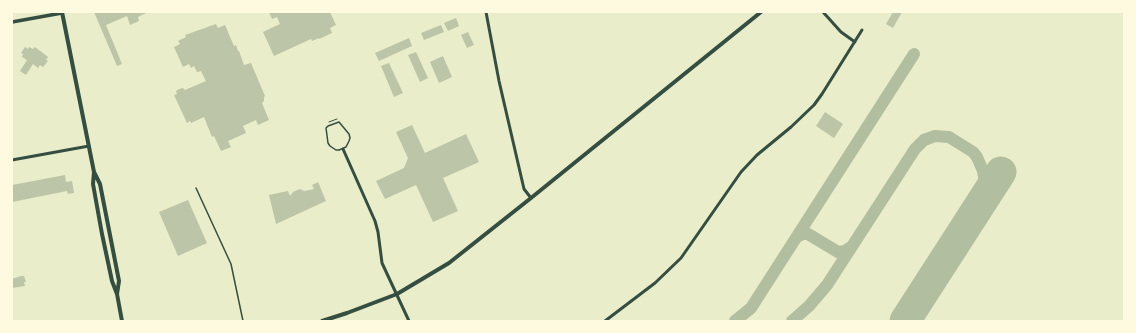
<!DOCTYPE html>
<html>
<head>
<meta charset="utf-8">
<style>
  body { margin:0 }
  #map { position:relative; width:1136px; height:333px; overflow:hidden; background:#e9edc9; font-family:Quicksand,sans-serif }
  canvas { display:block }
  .frame { position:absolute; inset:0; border:13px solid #fefae0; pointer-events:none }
</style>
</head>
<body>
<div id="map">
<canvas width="1136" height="333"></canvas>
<div class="frame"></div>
</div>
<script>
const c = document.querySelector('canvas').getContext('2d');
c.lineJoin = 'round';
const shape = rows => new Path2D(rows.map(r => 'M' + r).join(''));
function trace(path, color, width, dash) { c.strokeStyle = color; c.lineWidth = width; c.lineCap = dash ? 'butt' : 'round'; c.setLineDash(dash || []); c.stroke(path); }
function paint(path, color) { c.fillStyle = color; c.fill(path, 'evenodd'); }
const taxiway = shape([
  [797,237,802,234,808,234,838,252,845,251,851,247],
  [735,321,751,308,914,54],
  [792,321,809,306,827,285,915,149,924,140,935,136,949,137,973,152,977,157,983,171,985,182,985,196]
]);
const runway = shape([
  [905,321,1001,172]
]);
const building = shape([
  [94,12,148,12,138,17,139,21,130,25,127,16,106,25,122,64,117,66],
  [269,12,330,12,336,25,330,28,332,33,319,39,319,38,312,41,311,39,274,56,263,32,280,24,277,17,272,19],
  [893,12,902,12,893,28,886,24],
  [456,18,459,26,448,31,444,23],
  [216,24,218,28,225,25,234,46,236,45,238,51,239,51,244,65,251,63,265,96,264,97,264,101,262,103,269,120,258,125,256,120,243,126,246,133,228,141,231,147,221,151,214,136,212,137,204,117,191,123,190,121,187,123,174,95,177,94,176,91,179,89,183,88,185,90,206,81,201,71,197,72,194,66,191,68,189,64,183,67,174,47,180,44,178,41,186,37,185,35],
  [441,25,444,32,424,40,421,33],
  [468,32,474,45,467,48,461,35],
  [409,38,412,46,379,61,375,53],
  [25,47,28,49,29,47,33,49,35,47,48,57,46,60,48,61,43,67,40,65,38,68,33,64,26,75,20,71,27,60,22,57,23,54,21,53],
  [416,52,428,78,420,82,408,55],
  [443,56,452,77,439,83,430,62],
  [389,63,403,93,394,97,381,66],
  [825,112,843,124,834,138,816,126],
  [412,125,425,153,466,134,479,162,443,178,458,211,433,222,416,185,385,199,376,181,404,168,408,158,396,132],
  [65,175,66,182,72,181,74,193,68,194,67,191,12,202,12,185],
  [318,182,326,201,276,224,269,195,288,191,290,196,293,192,300,189,304,191,314,189,312,185],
  [188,200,207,243,178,256,159,212],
  [21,276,24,276,26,282,24,282,25,286,12,288,12,279]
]);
const path = shape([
  [329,122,337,119]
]);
const service = shape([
  [339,122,349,134,350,138,349,141,346,147,339,150,336,150,330,146,328,143,326,128,328,126,339,122],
  [196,188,231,264,243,321]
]);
const minor = shape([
  [486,12,499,81,524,189,531,198],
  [823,12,841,32,855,42],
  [343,149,375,221,378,232,382,263,409,321],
  [12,160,89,146],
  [605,321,655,283,681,258,741,172,757,155,791,127,814,105,822,94,862,30]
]);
const tertiary = shape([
  [12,22,62,13]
]);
const secondary = shape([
  [62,12,94,172,100,184,119,281,117,294],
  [94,172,93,184,102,234,112,281,117,294,122,321],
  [322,321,347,313,397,294,449,263,531,198,761,12]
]);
trace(taxiway, '#b2bea0', 12);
trace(runway, '#b2bea0', 31);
paint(building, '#bcc5a7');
trace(path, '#344e41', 1);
trace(service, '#344e41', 1.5);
trace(minor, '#344e41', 3);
trace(tertiary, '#344e41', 3.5);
trace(secondary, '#344e41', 4);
</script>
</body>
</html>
